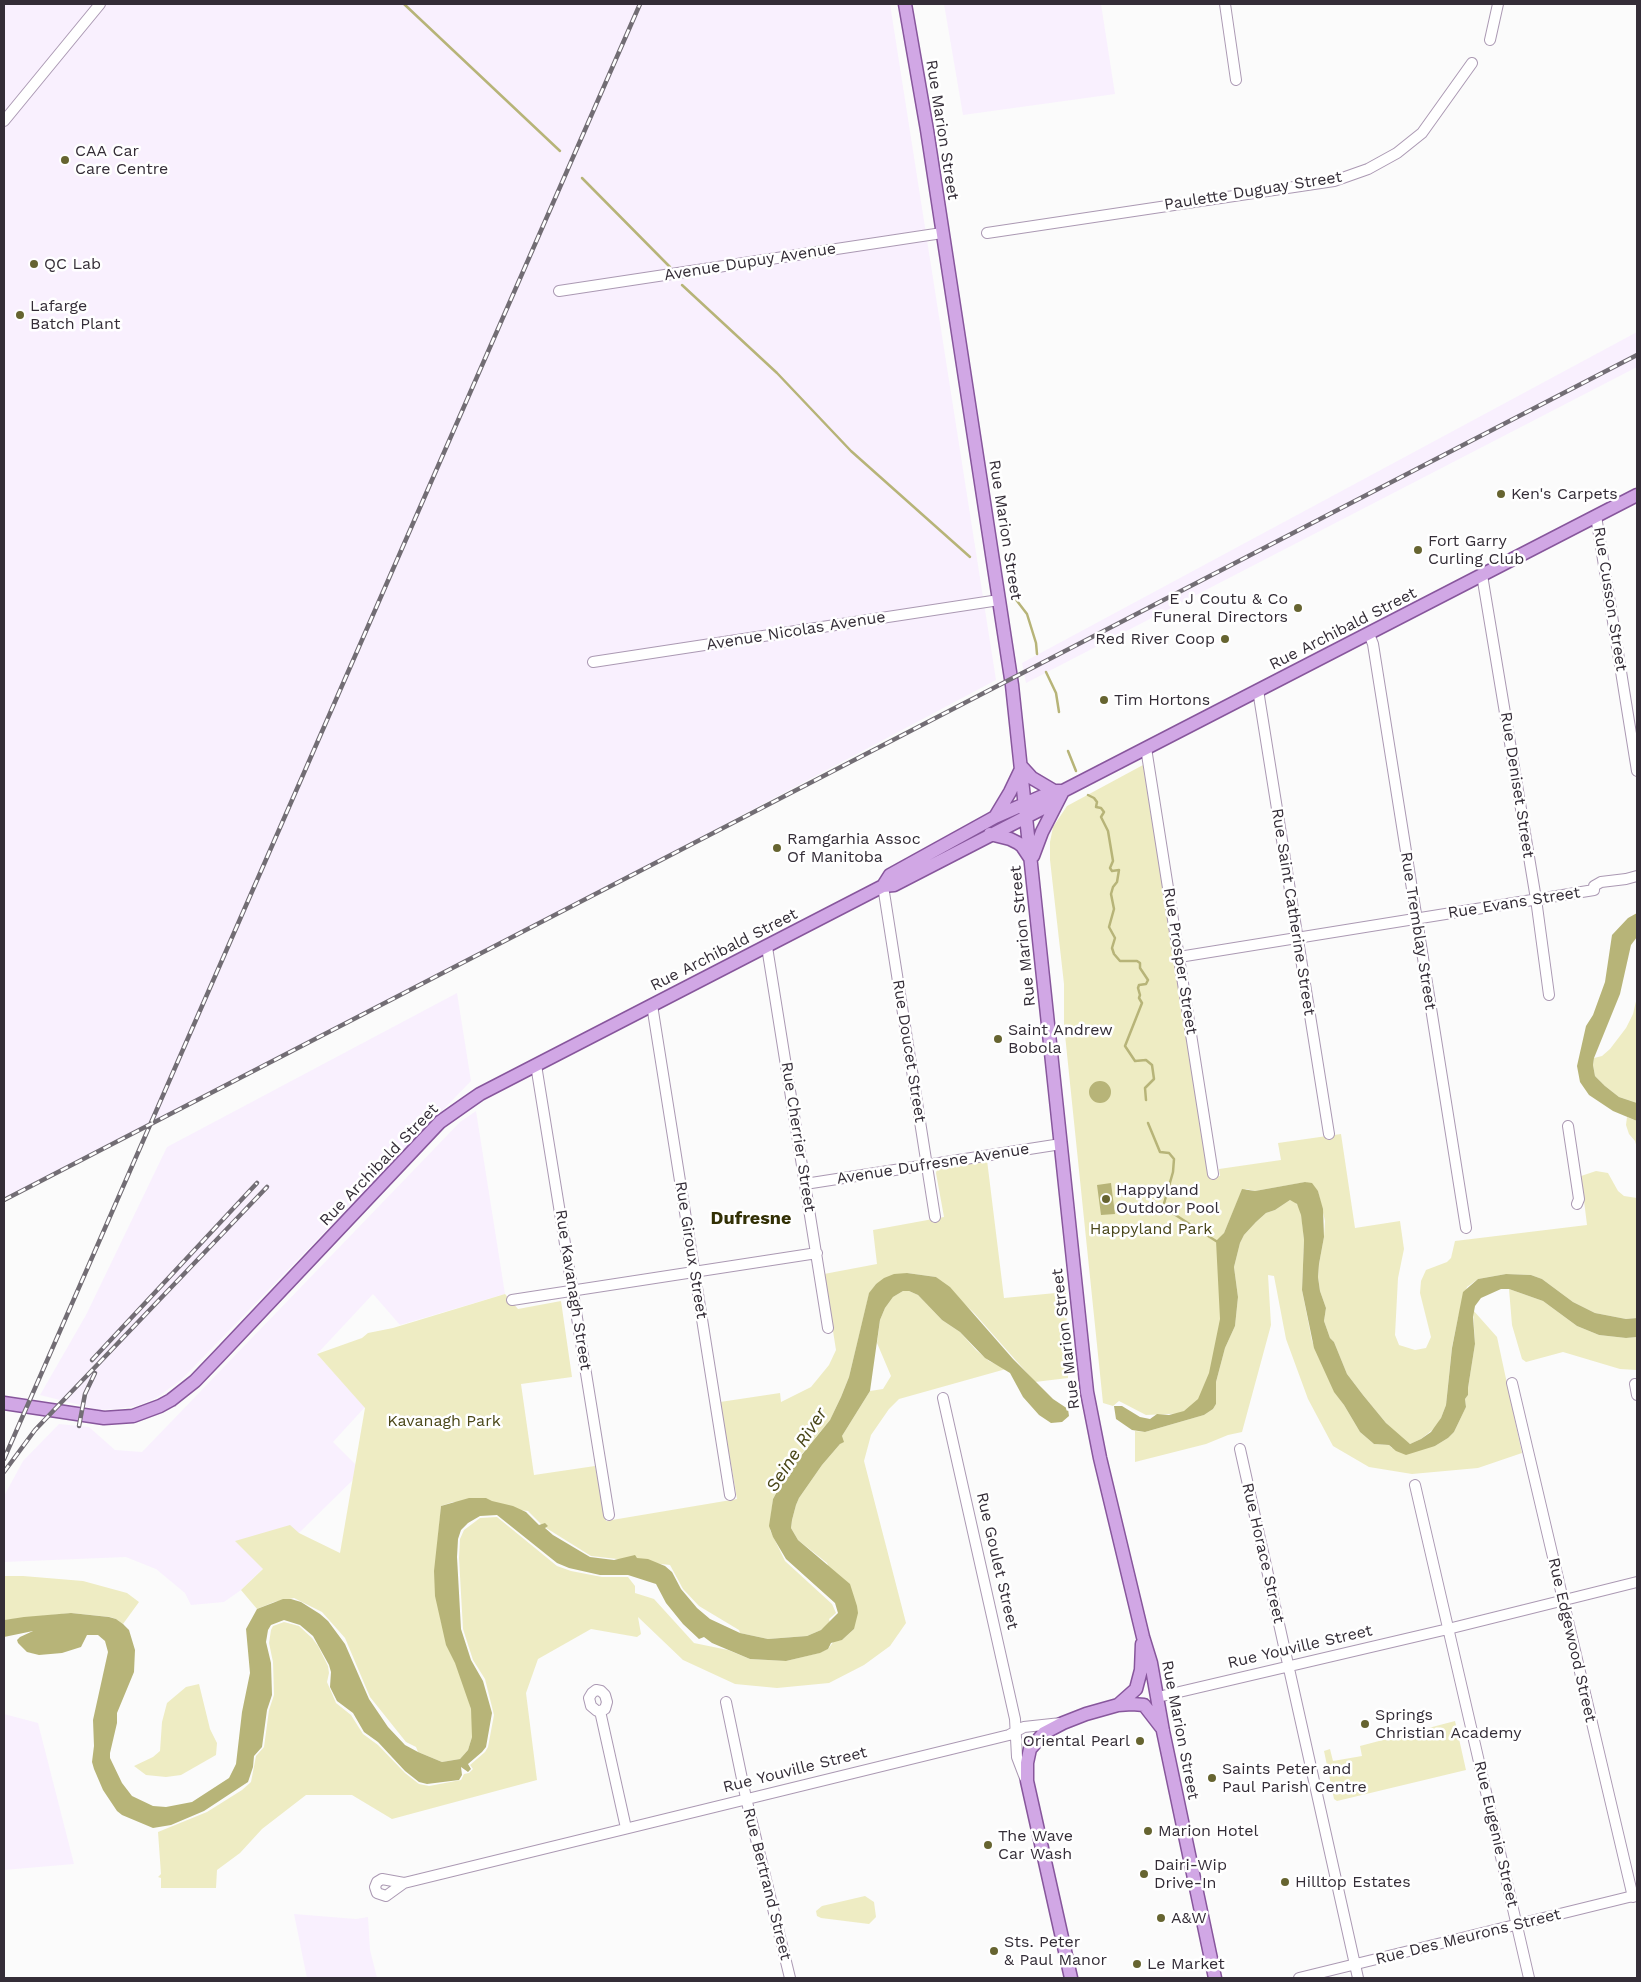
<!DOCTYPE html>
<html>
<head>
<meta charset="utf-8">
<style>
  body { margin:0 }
  #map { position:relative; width:1641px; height:1982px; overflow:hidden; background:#fbfbfb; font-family:"Work Sans",sans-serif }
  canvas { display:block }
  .frame { position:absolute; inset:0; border:5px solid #342d37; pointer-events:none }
</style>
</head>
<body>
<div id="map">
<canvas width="1641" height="1982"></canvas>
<div class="frame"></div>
</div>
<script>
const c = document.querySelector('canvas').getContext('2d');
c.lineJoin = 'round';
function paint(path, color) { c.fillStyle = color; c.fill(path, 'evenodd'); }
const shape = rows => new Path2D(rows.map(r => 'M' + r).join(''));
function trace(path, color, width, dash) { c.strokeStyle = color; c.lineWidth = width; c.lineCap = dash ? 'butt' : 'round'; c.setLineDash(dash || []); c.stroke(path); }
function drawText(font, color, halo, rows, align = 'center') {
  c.font = font + ' "Work Sans",sans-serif'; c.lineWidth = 5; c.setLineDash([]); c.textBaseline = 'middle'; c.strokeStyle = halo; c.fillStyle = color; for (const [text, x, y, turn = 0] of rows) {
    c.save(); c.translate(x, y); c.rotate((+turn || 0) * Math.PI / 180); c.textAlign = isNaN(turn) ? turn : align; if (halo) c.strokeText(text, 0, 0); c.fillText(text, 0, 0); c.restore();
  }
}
const built = shape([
  [4,4,890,4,996,680,575,904,4,1200],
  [944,4,1101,4,1115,94,963,115],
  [1637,332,1637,367,1026,683,1022,663],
  [457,993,471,1081,181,1380,156,1398,137,1406,115,1409,100,1410,40,1395,86,1315,167,1147],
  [476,1111,505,1294,400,1325,373,1294,317,1354,365,1407,333,1442,362,1471,241,1590,224,1602,191,1605,185,1593,156,1569,126,1557,4,1562,4,1496,23,1461,59,1424,89,1427,115,1450,142,1452,460,1122],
  [4,1714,38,1723,74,1864,4,1870],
  [294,1914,356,1919,368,1917,370,1950,377,1978,307,1978]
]);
const green = shape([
  [1143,765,1209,1177,1220,1176,1219,1169,1281,1160,1278,1143,1341,1134,1355,1228,1400,1221,1404,1249,1398,1278,1395,1335,1399,1345,1415,1350,1426,1348,1431,1337,1420,1293,1421,1281,1426,1270,1447,1262,1451,1258,1455,1241,1587,1225,1581,1176,1596,1171,1608,1173,1618,1191,1624,1196,1637,1198,1637,1318,1626,1319,1595,1313,1573,1302,1542,1279,1531,1275,1506,1274,1478,1279,1467,1287,1458,1318,1452,1347,1446,1405,1441,1418,1436,1427,1421,1439,1410,1444,1399,1437,1386,1423,1363,1395,1347,1374,1334,1342,1330,1338,1324,1321,1326,1308,1320,1291,1318,1277,1319,1264,1324,1237,1325,1221,1318,1191,1306,1182,1255,1191,1246,1189,1240,1195,1224,1233,1218,1240,1222,1316,1209,1384,1191,1413,1146,1415,1119,1401,1113,1406,1103,1403,1064,1025,1064,984,1050,860,1050,842,1053,827,1067,806],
  [1637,997,1637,1103,1619,1097,1605,1086,1595,1076,1593,1065,1594,1058,1602,1056,1610,1049,1626,1028,1633,1014],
  [1627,1117,1637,1121,1637,1148,1635,1141,1629,1134,1626,1125],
  [987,1160,1004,1298,1066,1292,1068,1378,1035,1382,974,1313,936,1277,907,1273,876,1284,869,1294,849,1377,841,1397,830,1420,786,1473,773,1499,771,1515,770,1530,785,1561,832,1604,836,1613,829,1619,830,1623,821,1630,807,1636,768,1639,740,1633,739,1630,699,1606,683,1589,670,1565,591,1556,543,1526,528,1511,453,1502,441,1506,435,1570,441,1622,467,1695,471,1709,473,1724,472,1737,468,1750,460,1759,442,1762,418,1752,416,1747,406,1742,370,1697,345,1638,322,1612,294,1598,274,1602,257,1609,241,1590,263,1569,235,1541,290,1525,299,1533,340,1553,365,1408,317,1354,362,1338,368,1333,393,1328,505,1294,518,1309,561,1301,572,1377,521,1384,534,1475,595,1466,606,1521,737,1499,720,1402,780,1393,781,1402,811,1387,829,1365,836,1350,824,1274,877,1264,873,1230,944,1217,936,1173,937,1169,941,1167],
  [1290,1200,1294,1201,1300,1208,1302,1221,1304,1240,1302,1290,1312,1341,1334,1391,1344,1405,1360,1432,1374,1444,1389,1445,1392,1448,1435,1446,1448,1438,1454,1432,1466,1407,1465,1399,1468,1395,1468,1388,1475,1344,1473,1310,1497,1337,1522,1453,1478,1468,1412,1474,1369,1467,1333,1446,1308,1399,1286,1339,1274,1276,1268,1275,1271,1325,1242,1432,1228,1435,1206,1444,1135,1462,1135,1431,1145,1432,1204,1415,1213,1409,1216,1404,1216,1382,1225,1348,1235,1326,1238,1297,1234,1267,1240,1243,1244,1235,1256,1222,1266,1213,1275,1210],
  [1509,1289,1543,1301,1577,1326,1599,1335,1626,1338,1637,1337,1637,1370,1620,1369,1563,1352,1526,1362,1522,1359,1512,1325],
  [903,1291,909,1291,918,1295,942,1320,960,1332,976,1350,989,1361,1006,1369,899,1399,889,1409,871,1435,864,1461,906,1623,890,1646,864,1665,829,1683,777,1688,735,1684,683,1660,638,1617,641,1634,637,1637,591,1629,538,1659,526,1693,537,1780,392,1819,352,1795,306,1795,262,1829,240,1853,217,1870,216,1888,161,1888,161,1878,158,1877,161,1874,158,1832,207,1812,242,1790,251,1782,256,1756,264,1747,269,1710,274,1695,273,1662,269,1643,271,1630,273,1626,284,1622,299,1626,312,1638,318,1646,328,1666,329,1673,327,1682,336,1703,351,1715,363,1734,378,1745,405,1773,419,1784,429,1786,461,1780,464,1774,469,1773,473,1769,470,1765,485,1752,488,1747,494,1715,485,1679,473,1660,463,1629,459,1558,460,1539,464,1530,480,1518,497,1517,557,1566,571,1571,602,1577,628,1577,635,1586,635,1593,654,1599,694,1643,728,1650,750,1659,786,1661,819,1653,828,1649,834,1641,842,1640,854,1629,827,1563,798,1540,791,1528,792,1520,796,1505,799,1498,822,1465,840,1444,842,1436,870,1391,883,1389,891,1376,877,1343,880,1320,885,1308,893,1297],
  [4,1576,23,1576,83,1581,127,1593,139,1602,123,1624,116,1619,110,1617,71,1613,4,1620],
  [199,1684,210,1729,217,1743,216,1755,181,1775,166,1777,146,1775,134,1766,153,1757,160,1751,162,1722,167,1703,186,1687],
  [1455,1721,1466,1770,1337,1801,1334,1799,1324,1751,1330,1749,1333,1761,1362,1756,1360,1746],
  [865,1896,874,1902,876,1917,869,1924,821,1918,817,1916,816,1911,822,1906]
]);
const water = shape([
  [1637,913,1637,937,1631,945,1620,994,1594,1058,1593,1065,1595,1076,1605,1086,1619,1097,1637,1103,1637,1121,1613,1111,1589,1095,1580,1082,1577,1066,1586,1026,1593,1015,1605,982,1612,935,1628,918],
  '1089 1092a11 11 0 1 1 22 0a11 11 0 1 1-22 0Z',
  [1305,1182,1312,1183,1318,1191,1323,1209,1324,1237,1319,1264,1318,1277,1320,1291,1326,1308,1324,1321,1330,1338,1334,1342,1347,1374,1363,1395,1386,1423,1410,1444,1421,1439,1431,1432,1441,1418,1446,1405,1452,1348,1463,1292,1478,1279,1506,1274,1531,1275,1542,1279,1573,1302,1595,1313,1626,1319,1637,1318,1637,1337,1626,1338,1599,1335,1577,1326,1543,1301,1509,1289,1501,1289,1481,1298,1475,1306,1473,1317,1475,1344,1468,1388,1468,1395,1465,1399,1466,1407,1454,1432,1448,1438,1435,1446,1406,1455,1396,1451,1389,1445,1374,1444,1360,1432,1344,1405,1334,1392,1314,1348,1302,1290,1304,1240,1301,1215,1297,1204,1290,1200,1275,1210,1266,1213,1256,1222,1244,1235,1240,1243,1234,1267,1238,1297,1235,1326,1225,1348,1216,1382,1216,1404,1213,1409,1204,1415,1145,1432,1132,1430,1116,1419,1114,1406,1122,1406,1140,1417,1150,1419,1157,1414,1169,1415,1184,1411,1198,1399,1209,1373,1220,1319,1216,1241,1224,1233,1242,1189,1255,1191],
  [1111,1183,1115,1214,1101,1215,1097,1185],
  [907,1273,936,1277,950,1287,1013,1359,1053,1399,1068,1409,1069,1416,1062,1422,1051,1423,1039,1415,1023,1397,1010,1373,985,1358,960,1332,942,1320,918,1295,909,1291,903,1291,893,1297,885,1308,880,1320,870,1391,842,1436,844,1442,840,1444,822,1465,799,1498,796,1505,792,1520,791,1528,798,1540,850,1584,857,1606,858,1613,854,1629,842,1640,831,1643,828,1649,820,1653,786,1661,750,1659,712,1643,704,1637,699,1639,683,1624,666,1603,656,1584,628,1575,600,1575,569,1568,557,1563,497,1515,480,1516,468,1523,461,1530,458,1539,457,1557,461,1629,471,1660,483,1681,492,1713,486,1747,482,1752,468,1764,471,1769,468,1772,461,1767,462,1775,459,1780,427,1784,419,1782,405,1771,378,1742,364,1732,353,1713,337,1701,330,1687,331,1672,329,1665,313,1636,300,1625,284,1620,271,1625,268,1630,266,1642,271,1663,272,1695,267,1710,262,1747,254,1756,253,1767,248,1782,204,1811,171,1825,153,1828,122,1815,117,1811,103,1790,94,1769,92,1762,94,1746,93,1720,108,1652,105,1641,98,1635,87,1635,81,1647,62,1653,39,1655,27,1652,18,1643,17,1640,20,1637,33,1631,4,1637,4,1620,24,1617,71,1613,109,1617,116,1619,123,1624,129,1630,135,1650,134,1672,117,1713,117,1723,110,1753,110,1758,122,1783,132,1796,153,1806,166,1807,192,1802,229,1778,236,1764,242,1712,250,1673,246,1629,257,1609,283,1599,291,1599,301,1602,320,1614,328,1621,345,1644,369,1699,388,1727,405,1745,418,1752,442,1762,460,1759,468,1750,472,1737,471,1709,455,1663,446,1645,435,1596,434,1571,441,1506,469,1498,486,1498,492,1501,513,1506,526,1512,539,1525,545,1523,548,1526,545,1528,553,1535,590,1557,614,1560,635,1555,637,1558,648,1559,665,1566,672,1572,681,1589,697,1608,710,1619,740,1633,768,1639,807,1636,821,1630,838,1613,835,1603,786,1559,773,1537,769,1526,773,1499,787,1473,830,1420,841,1397,849,1377,869,1293,876,1284,884,1278,894,1274]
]);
const stream = shape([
  [404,4,560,151],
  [582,178,670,267],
  [682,285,777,373,851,451,970,557],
  [1014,597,1027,614,1036,643,1037,654],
  [1046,672,1056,693,1059,712],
  [1068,751,1076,771],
  [1088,795,1094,798,1097,802,1096,807,1101,808,1104,812,1101,817,1108,831,1113,861,1110,868,1112,871,1119,870,1117,882,1113,887,1111,894,1114,909,1109,927,1115,938,1112,948,1114,954,1120,961,1137,961,1140,963,1140,968,1148,980,1146,984,1139,985,1138,988,1140,995,1139,998,1142,1003,1125,1046,1135,1061,1146,1060,1152,1065,1154,1079,1145,1088,1146,1100],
  [1148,1123,1160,1152,1169,1153,1174,1159,1173,1172,1163,1207,1216,1241]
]);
const minor = shape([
  [1225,4,1236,80],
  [1490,40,1498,4],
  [4,121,100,4],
  [987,233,1334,181,1368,169,1397,153,1422,133,1472,63],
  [559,291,942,233],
  [1596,516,1637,771],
  [1482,575,1536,899,1549,995],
  [1369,634,1373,644,1466,1228],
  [593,662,999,600],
  [1258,690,1329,1134],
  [1146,748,1213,1174],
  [883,886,935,1217],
  [767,947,828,1328],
  [1179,957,1594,890,1594,886,1601,882,1626,879,1637,876],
  [652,1005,730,1495],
  [536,1065,609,1515],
  [1568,1126,1579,1199,1577,1204],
  [805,1184,1061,1144],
  [512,1300,817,1253],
  [1512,1383,1633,1897],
  [1635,1384,1637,1395],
  [943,1398,1015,1719,1017,1757,1025,1778],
  [1240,1449,1358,1978],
  [1415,1485,1529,1978],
  [1158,1697,1448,1629,1637,1582],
  [726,1702,746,1798,790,1978],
  [600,1711,605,1709,607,1702,605,1695,601,1691,596,1690,592,1693,589,1698,591,1706,597,1711,600,1711,626,1828],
  [404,1883,382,1879,377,1882,375,1887,377,1893,386,1896,404,1883,1009,1735,1024,1727,1061,1723],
  [1299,1978,1637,1895]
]);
const major = shape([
  [905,4,927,130,1012,685,1087,1392,1100,1458,1143,1637,1151,1663,1163,1731,1215,1978],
  [1022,767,1032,778,1054,791],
  [995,817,1010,792,1022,767],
  [990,834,1010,839,1018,843,1022,846,1030,858],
  [1033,856,1042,832,1063,791,1637,495],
  [883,886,890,875,995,817,1054,791,1063,791],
  [4,1403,104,1418,133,1416,160,1406,171,1400,195,1381,219,1356,440,1122,467,1103,480,1094,883,886,894,885,1057,801],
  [1118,1705,1132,1704,1144,1705,1161,1727],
  [1071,1978,1027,1781,1027,1763,1030,1749,1044,1733,1063,1723,1086,1714,1118,1705,1136,1689,1141,1670,1142,1644]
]);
const rail = shape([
  [4,1200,1637,355],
  [92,1360,257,1183],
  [79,1426,85,1394,95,1373],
  [4,1459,640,4],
  [4,1472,35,1430,267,1187]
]);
const markers = [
  [65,160,5,"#666430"],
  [34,264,5,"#666430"],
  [20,315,5,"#666430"],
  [1501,494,5,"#666430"],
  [1418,550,5,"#666430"],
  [1298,608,5,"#666430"],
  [1225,639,5,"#666430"],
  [1104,700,5,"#666430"],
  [777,848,5,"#666430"],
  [998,1039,5,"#666430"],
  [1106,1199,5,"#666430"],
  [1365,1724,5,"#666430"],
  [1140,1741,5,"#666430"],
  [1212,1778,5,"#666430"],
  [1148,1831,5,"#666430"],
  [988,1845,5,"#666430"],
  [1144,1874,5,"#666430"],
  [1285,1882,5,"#666430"],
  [1161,1918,5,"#666430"],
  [994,1951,5,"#666430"],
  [1137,1964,5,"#666430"]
];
const streetNames = [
  ["Rue Marion Street",942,130,81],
  ["Paulette Duguay Street",1253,191,-9],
  ["Avenue Dupuy Avenue",750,262,-9],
  ["Rue Marion Street",1005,530,81],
  ["Rue Cusson Street",1610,599,81],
  ["Rue Archibald Street",1343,629,-27],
  ["Avenue Nicolas Avenue",796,631,-9],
  ["Rue Deniset Street",1517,785,81],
  ["Rue Evans Street",1514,903,-9],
  ["Rue Saint Catherine Street",1293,912,81],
  ["Rue Tremblay Street",1418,931,81],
  ["Rue Marion Street",1023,936,-96],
  ["Rue Archibald Street",724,950,-27],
  ["Rue Prosper Street",1180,961,81],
  ["Rue Doucet Street",909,1051,81],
  ["Rue Cherrier Street",798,1137,81],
  ["Avenue Dufresne Avenue",933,1164,-9],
  ["Rue Archibald Street",379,1165,-46],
  ["Rue Giroux Street",691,1250,81],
  ["Rue Kavanagh Street",573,1290,81],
  ["Rue Marion Street",1066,1339,-97],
  ["Rue Horace Street",1263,1553,77],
  ["Rue Goulet Street",997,1561,77],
  ["Rue Edgewood Street",1572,1640,77],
  ["Rue Youville Street",1300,1647,-13],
  ["Rue Marion Street",1180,1730,79],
  ["Rue Youville Street",795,1770,-14],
  ["Rue Eugenie Street",1496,1834,77],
  ["Rue Bertrand Street",767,1884,76],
  ["Rue Des Meurons Street",1468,1937,-14]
];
const poiNames = [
  ["CAA Car",75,151],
  ["Care Centre",75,169],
  ["QC Lab",44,264],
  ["Lafarge",30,306],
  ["Batch Plant",30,324],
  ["Ken's Carpets",1511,494],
  ["Fort Garry",1428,541],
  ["Curling Club",1428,559],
  ["E J Coutu & Co",1288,599,"right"],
  ["Funeral Directors",1288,617,"right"],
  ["Red River Coop",1215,639,"right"],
  ["Tim Hortons",1114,700],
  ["Ramgarhia Assoc",787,839],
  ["Of Manitoba",787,857],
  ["Saint Andrew",1008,1030],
  ["Bobola",1008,1048],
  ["Happyland",1116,1190],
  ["Outdoor Pool",1116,1208],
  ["Springs",1375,1715],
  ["Christian Academy",1375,1733],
  ["Oriental Pearl",1130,1741,"right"],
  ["Saints Peter and",1222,1769],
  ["Paul Parish Centre",1222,1787],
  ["Marion Hotel",1158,1831],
  ["The Wave",998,1836],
  ["Car Wash",998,1854],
  ["Dairi-Wip",1154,1865],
  ["Drive-In",1154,1883],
  ["Hilltop Estates",1295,1882],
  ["A&W",1171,1918],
  ["Sts. Peter",1004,1942],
  ["& Paul Manor",1004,1960],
  ["Le Market",1147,1964]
];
const parkNames = [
  ["Happyland Park",1151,1229],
  ["Kavanagh Park",444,1421]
];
const neighbourhoodNames = [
  ["Dufresne",751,1219]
];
const waterNames = [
  ["Seine River",797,1450,-57]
];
paint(built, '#f9f0fe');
paint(green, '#eeecc3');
paint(water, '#b7b478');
trace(stream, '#b7b478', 2.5);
trace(minor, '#ab99b3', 12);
trace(major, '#87569c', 15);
trace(minor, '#fff', 10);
trace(major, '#d1a7e5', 12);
trace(rail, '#726d74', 4.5);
trace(rail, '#fff', 2.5, [8]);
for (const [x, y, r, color] of markers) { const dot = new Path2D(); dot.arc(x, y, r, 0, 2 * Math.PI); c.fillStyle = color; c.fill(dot); trace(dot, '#fff', 2); }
drawText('16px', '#342d37', '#fff', streetNames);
drawText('16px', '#342d37', '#fff', poiNames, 'left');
drawText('16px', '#4a4719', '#fff', parkNames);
drawText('bold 18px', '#323005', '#fff', neighbourhoodNames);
drawText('italic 18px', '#494618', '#fff', waterNames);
</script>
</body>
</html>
